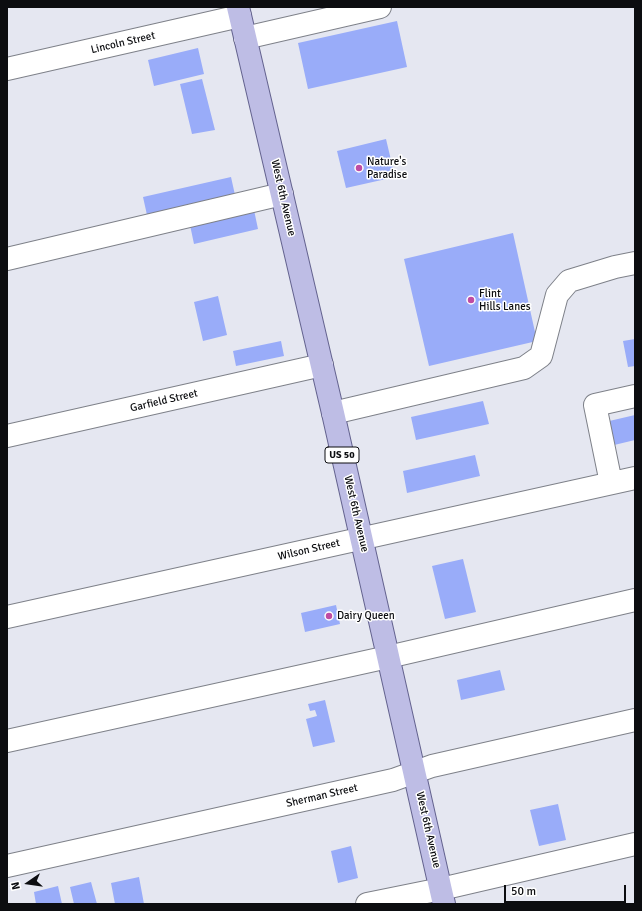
<!DOCTYPE html>
<html>
<head>
<meta charset="utf-8">
<style>
  body { margin:0 }
  #map { position:relative; width:642px; height:911px; overflow:hidden; background:#e5e7f1; font-family:Signika,sans-serif }
  canvas { display:block }
  .frame { position:absolute; inset:0; border:8px solid #0c0d10; pointer-events:none }
  .north { position:absolute; left:8px; top:863px; width:40px; height:40px; -webkit-text-stroke:3px #fff; paint-order:stroke; rotate:257deg; font-size:11px; font-weight:700; line-height:16px; text-align:center; color:#0c0d10 }
  .north::after { content:''; display:block; margin:auto; width:14px; height:18px; background:#0c0d10; clip-path:polygon(50% 0,100% 100%,50% 72%,0 100%) }
  .scale { position:absolute; left:504px; top:885px; width:122px; height:18px; box-sizing:border-box; border:2px solid #0c0d10; border-top:0; padding-left:5px; font-size:12px; line-height:14px; white-space:nowrap; color:#0c0d10; -webkit-text-stroke:3px #fff; paint-order:stroke }
</style>
</head>
<body>
<div id="map">
<canvas width="642" height="911"></canvas>
<div class="frame"></div>
<div class="north">N</div>
<div class="scale">50 m</div>
</div>
<script>
const c = document.querySelector('canvas').getContext('2d');
c.lineJoin = 'round';
function paint(path, color) { c.fillStyle = color; c.fill(path, 'evenodd'); }
const shape = rows => new Path2D(rows.map(r => 'M' + r).join(''));
function trace(path, color, width, dash) { c.strokeStyle = color; c.lineWidth = width; c.lineCap = dash ? 'butt' : 'round'; c.setLineDash(dash || []); c.stroke(path); }
function drawText(font, color, halo, rows, align = 'center') {
  c.font = font + ' Signika,sans-serif'; c.lineWidth = 3; c.setLineDash([]); c.textBaseline = 'middle'; c.strokeStyle = halo; c.fillStyle = color; for (const [text, x, y, turn = 0] of rows) {
    c.save(); c.translate(x, y); c.rotate((+turn || 0) * Math.PI / 180); c.textAlign = isNaN(turn) ? turn : align; if (halo) c.strokeText(text, 0, 0); c.fillText(text, 0, 0); c.restore();
  }
}
const building = shape([
  [397,21,407,67,308,89,298,43],
  [198,48,204,74,154,86,148,60],
  [202,79,215,130,192,134,180,84],
  [386,139,395,177,346,188,337,151],
  [231,177,235,195,147,215,143,197],
  [254,210,258,229,194,244,190,225],
  [513,233,537,341,429,366,404,259],
  [218,296,227,335,203,341,194,302],
  [635,339,635,366,628,367,623,341],
  [281,341,284,356,236,366,233,351],
  [483,401,489,424,416,440,411,417],
  [635,415,635,440,610,446,605,422],
  [475,455,480,476,407,493,403,471],
  [463,559,476,612,445,619,432,566],
  [336,605,340,624,305,632,301,613],
  [500,670,505,690,461,700,457,680],
  [325,700,335,742,313,747,306,719,317,716,315,710,310,711,308,704],
  [558,804,566,840,539,846,530,810],
  [351,846,358,878,338,883,331,851],
  [139,877,144,904,115,904,111,883],
  [91,882,97,904,74,904,70,887],
  [58,886,62,904,36,904,34,892]
]);
const minor = shape([
  [245,38,380,7],
  [7,69,240,16],
  [7,259,282,194],
  [333,413,524,368,541,356,557,295,569,281,615,267,635,263],
  [7,436,322,365],
  [611,483,595,405,635,396],
  [7,617,635,478],
  [7,741,388,657,635,600],
  [7,866,393,780,432,766,635,720],
  [367,904,441,889,635,844]
]);
const major = shape([
  [238,7,333,413,444,904]
]);
const markers = [
  [359,168,4,"#bf4ba3"],
  [471,300,4,"#bf4ba3"],
  [329,616,4,"#bf4ba3"]
];
const shields = [
  [342,455,34]
];
const shieldNames = [
  ["US 50",342,455]
];
const streetNames = [
  ["Lincoln Street",123,43,-13],
  ["West 6th Avenue",283,198,77],
  ["Garfield Street",164,401,-13],
  ["West 6th Avenue",356,514,77],
  ["Wilson Street",309,550,-13],
  ["Sherman Street",322,796,-13],
  ["West 6th Avenue",428,830,77]
];
const poiNames = [
  ["Nature's",367,162],
  ["Paradise",367,175],
  ["Flint",479,294],
  ["Hills Lanes",479,307],
  ["Dairy Queen",337,616]
];
paint(building, '#99acf9');
trace(minor, '#7e8189', 24);
trace(major, '#64638f', 24);
trace(minor, '#fff', 22);
trace(major, '#bebde5', 22);
for (const [x, y, r, color] of markers) { const dot = new Path2D(); dot.arc(x, y, r, 0, 2 * Math.PI); c.fillStyle = color; c.fill(dot); trace(dot, '#fff', 1.5); }
for (const [x, y, w] of shields) { const box = new Path2D(); box.roundRect(x - w / 2, y - 8, w, 16, 3); c.fillStyle = '#fff'; c.fill(box); trace(box, '#0c0d10', 1); }
drawText('bold 10px', '#0c0d10', null, shieldNames);
drawText('11px', '#0c0d10', '#fff', streetNames);
drawText('11px', '#0c0d10', '#fff', poiNames, 'left');
</script>
</body>
</html>
